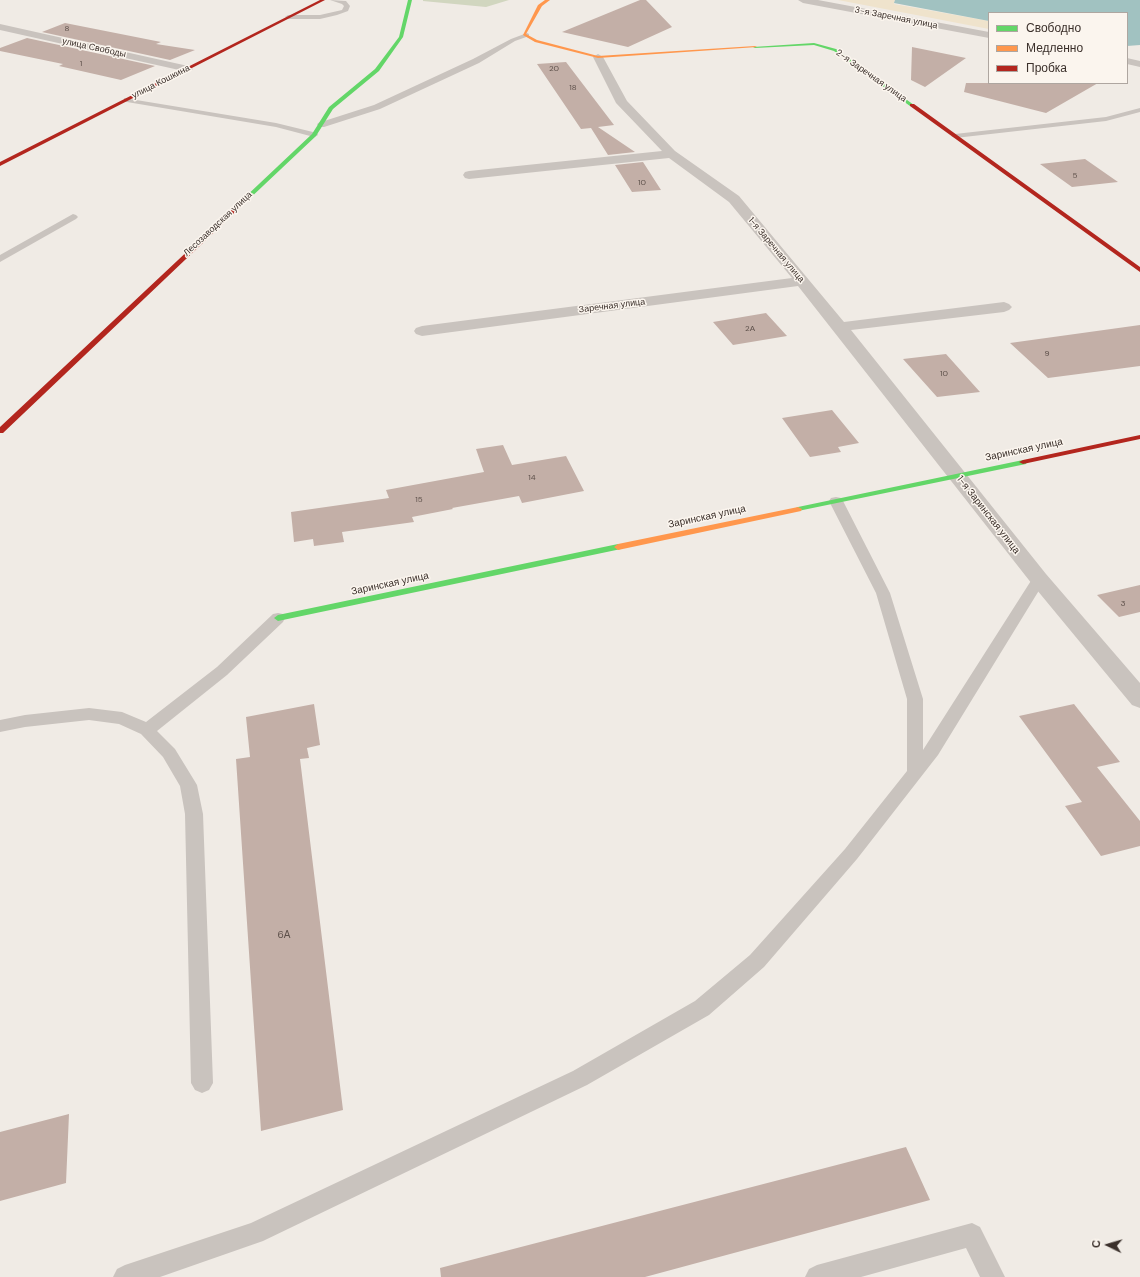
<!DOCTYPE html>
<html>
<head>
<meta charset="utf-8">
<style>
  body { margin:0 }
  #map { position:relative; width:1140px; height:1277px; overflow:hidden; background:#f0ebe5; font-family:"DM Sans",sans-serif }
  canvas { display:block }
  .legend { position:absolute; left:988px; top:12px; width:140px; height:72px; box-sizing:border-box; background:#fbf5ee; border:1px solid #aea6a0; margin:0; padding:5px 7px; list-style:none; font-size:12px; color:#3b302b }
  .legend li { display:flex; align-items:center; gap:8px; height:20px }
  .legend b { width:20px; border:1px solid #aea6a0 }
  .north { position:absolute; left:1088px; top:1225px; width:40px; height:40px; -webkit-text-stroke:3px #fbf5ee; paint-order:stroke; rotate:275deg; font-size:11px; font-weight:700; line-height:16px; text-align:center; color:#3b302b }
  .north::after { content:''; display:block; margin:auto; width:14px; height:18px; background:#3b302b; clip-path:polygon(50% 0,100% 100%,50% 72%,0 100%) }
</style>
</head>
<body>
<div id="map">
<canvas width="1140" height="1277"></canvas>
<ul class="legend">
<li><b style="height:5px;background:#63d668"></b>Свободно</li>
<li><b style="height:5px;background:#ff974d"></b>Медленно</li>
<li><b style="height:5px;background:#b3261e"></b>Пробка</li>
</ul>
<div class="north">С</div>
</div>
<script>
const c = document.querySelector('canvas').getContext('2d');
c.lineJoin = 'round';
function paint(path, color) { c.fillStyle = color; c.fill(path, 'evenodd'); }
const shape = rows => new Path2D(rows.map(r => 'M' + r).join(''));
function drawText(font, color, halo, rows, align = 'center') {
  c.font = font + ' "DM Sans",sans-serif'; c.lineWidth = 3; c.setLineDash([]); c.textBaseline = 'middle'; c.strokeStyle = halo; c.fillStyle = color; for (const [text, x, y, turn = 0] of rows) {
    c.save(); c.translate(x, y); c.rotate((+turn || 0) * Math.PI / 180); c.textAlign = isNaN(turn) ? turn : align; if (halo) c.strokeText(text, 0, 0); c.fillText(text, 0, 0); c.restore();
  }
}
const green = shape([
  [423,0,509,0,486,7,423,1]
]);
const sand = shape([
  [838,0,895,0,894,4,989,21,989,29]
]);
const water = shape([
  [895,0,1140,0,1140,45,1127,46,1127,13,989,13,989,21,894,3]
]);
const building = shape([
  [640,0,646,0,672,27,628,47,562,32],
  [65,23,161,42,156,44,195,50,170,60,42,32],
  [27,38,155,66,121,80,59,66,63,64,0,51,0,48],
  [912,47,966,58,925,87,911,80],
  [566,62,614,125,598,127,635,152,608,155,591,128,581,129,537,64],
  [966,83,1098,83,1046,113,964,92],
  [1085,159,1118,182,1072,187,1040,164],
  [643,162,661,190,632,192,615,165],
  [766,313,787,336,733,345,713,322],
  [1140,325,1140,366,1048,378,1010,343],
  [946,354,980,392,937,397,903,359],
  [832,410,859,443,838,447,841,452,810,457,782,418],
  [503,445,512,465,566,456,584,491,522,503,519,496,452,508,453,509,412,517,414,522,342,532,344,542,314,546,313,539,294,542,291,512,389,498,386,490,484,472,476,449],
  [1140,585,1140,612,1119,617,1097,595],
  [314,704,320,745,307,748,309,758,300,759,343,1110,261,1131,236,759,250,757,246,717],
  [1074,704,1120,762,1097,767,1140,821,1140,846,1101,856,1065,806,1082,802,1019,716],
  [69,1114,66,1183,0,1201,0,1132],
  [906,1147,930,1200,645,1277,441,1277,440,1268]
]);
const lane = shape([
  [330,0,346,1,350,6,348,11,337,15,320,19,288,19,285,17,288,15,320,15,342,10,344,6,342,4,330,0],
  [527,33,529,34,529,36,515,41,479,63,380,109,324,127,321,127,317,125,318,123,374,105,473,59,511,39,527,33],
  [124,98,276,123,317,133,318,135,314,137,276,127,127,102,124,102,124,98],
  [1140,108,1140,112,1106,121,955,138,951,136,955,134,1106,117,1140,108],
  [73,214,76,215,78,217,76,219,0,262,0,255,73,214],
  [836,497,841,498,843,501,890,593,923,699,923,750,1034,576,1039,574,1044,576,1046,579,938,755,857,859,764,967,709,1015,587,1085,263,1241,160,1277,113,1277,117,1269,125,1265,251,1223,573,1071,695,1001,750,955,845,849,907,771,907,699,876,593,829,501,831,498,836,497],
  [278,613,283,614,285,618,283,622,227,675,157,731,175,749,194,780,197,785,203,814,213,1083,209,1090,202,1093,195,1090,191,1083,185,814,180,786,163,757,141,734,119,724,89,720,25,727,0,732,0,720,25,715,89,708,122,712,146,722,217,667,273,614,278,613],
  [972,1223,980,1227,1005,1277,980,1277,966,1248,861,1277,805,1277,809,1269,817,1265,972,1223]
]);
const street = shape([
  [798,0,818,0,989,32,989,38,803,3,798,0],
  [0,24,188,66,193,69,188,72,0,30,0,24],
  [598,54,603,57,627,101,675,151,739,196,844,322,1004,302,1009,304,1012,307,1009,310,1004,312,851,330,1046,574,1140,683,1140,708,1132,705,1032,584,798,286,422,336,416,334,414,331,416,328,422,326,792,278,729,202,669,158,469,179,465,178,463,175,465,172,469,171,662,151,616,103,593,57,598,54],
  [1127,58,1140,61,1140,67,1127,64,1127,58]
]);
const fast = shape([
  [408,0,412,0,403,37,379,71,333,109,316,136,246,202,242,202,242,200,312,134,329,107,375,69,399,37,408,0],
  [814,43,836,49,914,105,910,106,834,51,814,45,755,48,753,47,814,43],
  [1023,460,1027,462,1026,464,798,511,794,509,798,507,1023,460],
  [618,544,621,545,622,547,621,549,278,621,274,618,278,615,618,544]
]);
const slow = shape([
  [545,0,550,0,542,6,526,34,537,40,598,56,755,46,757,47,598,58,535,42,523,35,538,5,545,0],
  [798,507,802,509,801,511,618,550,614,547,618,544,798,507]
]);
const jam = shape([
  [320,0,325,0,0,166,0,162,320,0],
  [910,104,914,104,1140,267,1140,272,910,106,910,104],
  [242,200,247,201,3,433,0,433,0,427,242,200],
  [1140,435,1140,439,1023,464,1019,462,1023,460,1140,435]
]);
const numberNames = [
  ["8",67,29],
  ["1",81,64],
  ["20",554,69],
  ["18",573,88],
  ["5",1075,176],
  ["10",642,183],
  ["2А",750,329],
  ["9",1047,354],
  ["10",944,374],
  ["14",532,478],
  ["15",419,500],
  ["3",1123,604]
];
const farStreetnames = [
  ["3-я Заречная улица",896,18,11],
  ["улица Свободы",94,48,12],
  ["2-я Заречная улица",871,76,35],
  ["улица Кошкина",161,82,-27],
  ["Лесозаводская улица",218,224,-43],
  ["1-я Заречная улица",776,250,50],
  ["Заречная улица",612,306,-7]
];
const streetNames = [
  ["Заринская улица",1024,450,-12],
  ["1-я Заринская улица",988,515,52],
  ["Заринская улица",707,517,-12],
  ["Заринская улица",390,584,-12]
];
const nearNumbernames = [
  ["6А",284,935]
];
paint(green, '#d1d6bf');
paint(sand, '#efe3cc');
paint(water, '#a1c2c1');
paint(building, '#c3afa7');
paint(lane, '#c9c3be');
paint(street, '#c9c3be');
paint(fast, '#63d668');
paint(slow, '#ff974d');
paint(jam, '#b3261e');
drawText('8px', '#5d504a', null, numberNames);
drawText('9px', '#3b302b', '#fbf5ee', farStreetnames);
drawText('10px', '#3b302b', '#fbf5ee', streetNames);
drawText('10px', '#5d504a', null, nearNumbernames);
</script>
</body>
</html>
